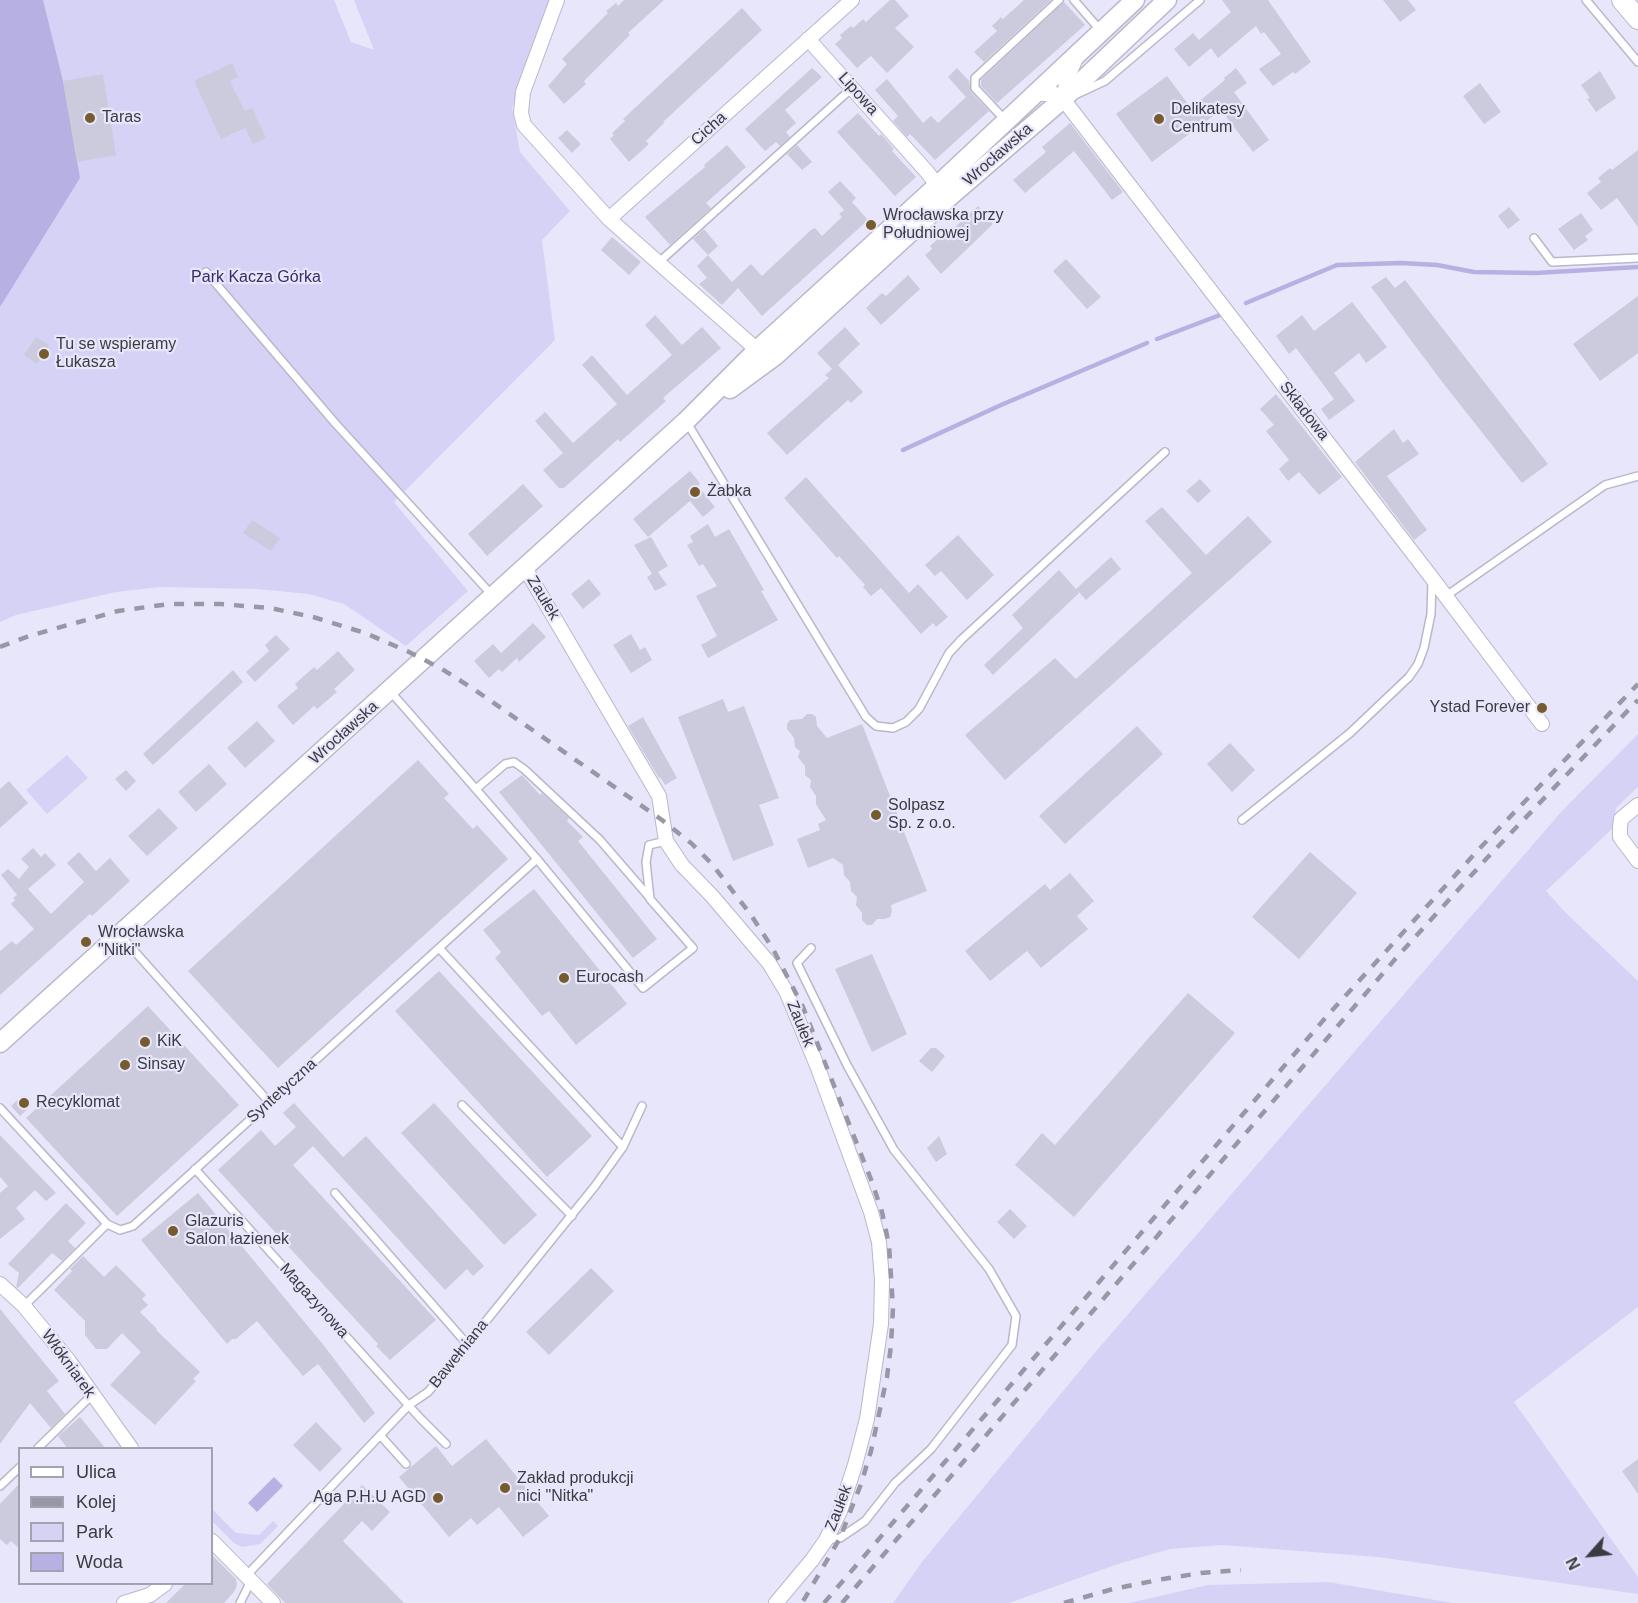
<!DOCTYPE html>
<html>
<head>
<meta charset="utf-8">
<style>
  body { margin:0 }
  #map { position:relative; width:1638px; height:1603px; overflow:hidden; background:#e8e6fa; font-family:Arial,sans-serif }
  canvas { display:block }
  .legend { position:absolute; left:18px; top:1447px; width:195px; height:138px; box-sizing:border-box; background:#e8e6fa; border:2px solid #a3a2b1; margin:0; padding:8px 10px; list-style:none; font-size:18px; color:#3c3b43 }
  .legend li { display:flex; align-items:center; gap:12px; height:30px }
  .legend b { width:30px; border:2px solid #a3a2b1 }
  .north { position:absolute; left:1560px; top:1525px; width:60px; height:60px; -webkit-text-stroke:4px #e8e6fa; paint-order:stroke; rotate:243deg; font-size:16px; font-weight:700; line-height:24px; text-align:center; color:#3c3b43 }
  .north::after { content:''; display:block; margin:auto; width:21px; height:27px; background:#3c3b43; clip-path:polygon(50% 0,100% 100%,50% 72%,0 100%) }
</style>
</head>
<body>
<div id="map">
<canvas width="1638" height="1603"></canvas>
<ul class="legend">
<li><b style="height:8px;background:#fff"></b>Ulica</li>
<li><b style="height:8px;background:#9997a6"></b>Kolej</li>
<li><b style="height:16px;background:#d6d2f6"></b>Park</li>
<li><b style="height:16px;background:#b7b0e3"></b>Woda</li>
</ul>
<div class="north">N</div>
</div>
<script>
const c = document.querySelector('canvas').getContext('2d');
c.lineJoin = 'round';
function paint(path, color) { c.fillStyle = color; c.fill(path, 'evenodd'); }
const shape = rows => new Path2D(rows.map(r => 'M' + r).join(''));
function trace(path, color, width, dash) { c.strokeStyle = color; c.lineWidth = width; c.lineCap = dash ? 'butt' : 'round'; c.setLineDash(dash || []); c.stroke(path); }
function drawText(font, color, halo, rows, align = 'center') {
  c.font = font + ' Arial,sans-serif'; c.lineWidth = 4.5; c.setLineDash([]); c.textBaseline = 'middle'; c.strokeStyle = halo; c.fillStyle = color; for (const [text, x, y, turn = 0] of rows) {
    c.save(); c.translate(x, y); c.rotate((+turn || 0) * Math.PI / 180); c.textAlign = isNaN(turn) ? turn : align; if (halo) c.strokeText(text, 0, 0); c.fillText(text, 0, 0); c.restore();
  }
}
const green = shape([
  [0,0,334,0,351,42,374,50,354,0,549,0,512,108,520,152,570,211,542,240,555,340,394,502,468,591,406,646,344,604,309,594,257,589,160,587,116,592,16,615,0,622],
  [1638,734,1638,787,1616,808,1613,828,1546,891,1567,914,1638,981,1638,1307,1514,1402,1638,1577,1638,1594,1378,1557,1222,1545,1170,1549,1118,1564,1009,1603,893,1603,922,1562,1092,1356,1561,812],
  [67,755,88,778,47,814,26,790],
  [212,1509,236,1533,259,1535,273,1521,278,1526,260,1544,242,1547,234,1543,212,1521],
  [1328,1582,1453,1603,1129,1603,1208,1585]
]);
const water = shape([
  [0,0,43,0,63,81,80,178,0,307],
  [274,1477,283,1486,257,1512,248,1503]
]);
const stream = shape([
  [1246,303,1337,265,1401,263,1437,265,1474,272,1536,273,1638,267],
  [1157,339,1220,315],
  [903,450,1001,405,1147,343]
]);
const building = shape([
  [624,0,664,0,628,33,630,35,584,81,586,84,564,104,548,86,567,64,562,59,608,13,606,11,616,3,618,6],
  [890,0,895,0,909,16,895,28,914,47,887,73,871,56,857,68,835,44,842,38,840,35,851,26,853,28,863,19,866,22],
  [1024,0,1051,0,984,62,974,52,997,31,992,26,1001,17,1003,19],
  [1222,0,1268,0,1311,62,1295,74,1293,72,1273,86,1259,69,1281,54,1264,32,1261,34,1256,26,1218,58,1211,48,1189,67,1174,49,1193,33,1199,40,1231,12],
  [1383,0,1408,0,1416,10,1400,22],
  [1064,2,1085,25,997,103,981,86,981,80],
  [742,8,762,30,663,122,664,123,646,141,649,144,629,162,610,139,614,135,612,133,625,121,623,119],
  [232,63,238,77,230,81,245,111,252,108,266,138,253,144,245,128,221,139,194,81],
  [812,68,822,77,785,110,796,123,786,132,790,137,780,146,776,142,765,151,745,129],
  [957,68,969,81,971,92,989,111,935,160,910,134,907,137,893,121,898,116,875,90,887,79,923,123,931,116,938,123,966,97,948,77],
  [1236,68,1247,83,1234,92,1269,140,1253,152,1221,110,1152,162,1116,114,1167,76,1191,108,1225,80,1224,78],
  [1600,71,1616,98,1596,112,1587,99,1590,98,1581,85],
  [103,74,116,155,77,162,63,81],
  [1480,83,1501,112,1484,124,1463,96],
  [858,113,879,136,881,134,894,149,892,151,916,177,895,196,837,132],
  [1070,123,1123,192,1112,200,1074,151,1025,193,1013,180,1046,152,1042,147],
  [567,130,581,144,572,153,558,138],
  [727,145,746,167,706,203,711,208,670,245,645,217,705,167,704,165],
  [797,145,812,162,802,170,787,154],
  [1638,150,1638,227,1617,198,1601,210,1587,193,1601,182,1598,178,1610,168,1612,170],
  [840,181,856,198,852,202,868,220,762,316,738,288,722,305,699,284,707,278,697,266,708,255,732,282,751,264,762,276,811,230,815,228,822,236,842,217,839,214,844,210,828,192],
  [978,206,993,224,941,274,925,255,932,249,930,246,939,238,941,240],
  [1509,207,1520,220,1508,229,1498,216],
  [1581,213,1593,230,1585,236,1588,240,1574,250,1558,229],
  [704,229,718,246,708,255,693,239],
  [612,237,641,262,629,275,601,250],
  [1066,259,1101,297,1087,309,1053,271],
  [908,275,920,289,881,325,866,308,882,293,886,296],
  [1386,277,1395,288,1405,280,1548,464,1522,483,1443,383,1371,287],
  [1638,296,1638,353,1600,381,1573,344],
  [1352,302,1387,347,1366,363,1359,353,1334,373,1355,401,1329,420,1321,409,1334,399,1296,348,1289,354,1276,336,1302,315,1314,331],
  [655,315,682,345,702,327,721,348,663,398,666,401,620,442,618,439,564,488,559,488,543,470,563,453,535,421,545,412,573,443,617,404,582,365,592,355,627,395,672,355,645,325],
  [845,327,860,344,838,365,863,392,851,403,848,400,787,455,767,433,829,378,825,375,832,369,817,353],
  [36,337,49,345,37,364,24,355],
  [1276,394,1342,477,1319,495,1299,472,1288,481,1279,469,1289,460,1266,431,1274,425,1260,409],
  [1394,429,1403,443,1408,439,1419,454,1387,476,1427,530,1414,540,1355,462],
  [690,471,700,483,698,486,715,507,703,517,690,501,648,537,633,519],
  [806,477,909,593,918,584,948,617,936,627,933,623,921,634,881,588,871,596,863,587,865,585,839,556,837,558,784,498],
  [1200,479,1211,491,1198,503,1186,491],
  [523,484,543,506,487,556,468,534],
  [1162,507,1206,555,1248,516,1272,542,1005,780,965,735,1055,658,1076,679,1192,573,1145,521],
  [252,520,280,538,271,551,243,533],
  [708,524,715,537,729,529,764,590,761,591,778,620,708,658,701,645,717,636,696,596,717,586,703,564,699,566,687,545,693,542,690,536],
  [958,535,994,575,967,600,941,571,935,576,925,565],
  [651,537,668,566,658,572,667,585,655,591,647,577,652,574,634,545],
  [1111,557,1121,569,1086,600,1077,590,1079,593,993,675,984,665,1023,628,1012,615,1059,570,1076,589],
  [589,579,601,594,583,609,571,594],
  [533,623,546,637,519,662,517,658,502,672,499,669,489,678,474,661,493,644,501,653],
  [631,634,640,650,645,647,652,660,631,673,613,645],
  [276,635,290,649,255,682,246,672,269,651,265,645],
  [338,651,355,670,334,689,337,692,317,709,314,706,293,725,277,706,298,688,295,684,314,667,317,670],
  [233,670,243,682,153,765,143,754],
  [723,699,728,712,744,706,779,798,759,805,774,845,733,861,678,717],
  [807,714,812,714,816,717,817,726,827,738,862,724,927,891,891,905,892,912,890,917,885,919,877,919,872,925,867,925,862,920,862,913,856,905,857,897,851,891,850,882,844,875,843,865,833,858,808,868,797,839,820,830,818,824,826,820,816,804,816,796,810,787,811,780,805,775,805,766,798,757,800,751,795,747,794,738,787,729,787,724,790,720,802,719],
  [643,717,677,778,665,785,660,777,659,778,628,726],
  [257,721,275,741,245,768,227,748],
  [1137,726,1163,754,1065,844,1039,816],
  [1230,743,1255,770,1232,792,1207,764],
  [418,760,449,794,444,798,473,829,477,825,508,859,278,1068,188,971],
  [209,764,227,784,196,812,178,792],
  [126,770,136,781,126,791,115,779],
  [522,775,540,795,542,793,569,818,567,821,583,837,578,841,657,939,633,958,499,792],
  [9,781,28,803,0,828,0,789],
  [159,808,178,828,147,856,128,836],
  [33,848,41,857,45,853,56,865,28,889,51,914,84,882,67,863,79,852,96,871,110,858,130,881,92,916,90,914,0,995,0,951,12,941,16,945,34,929,11,904,15,900,13,898,17,895,1,875,8,869,19,879,29,867,21,859],
  [1310,852,1357,893,1299,959,1252,917],
  [1070,873,1094,901,1077,916,1088,929,1041,968,1027,951,990,981,965,951,1045,884,1050,890],
  [534,889,627,1004,576,1045,549,1011,542,1016,495,958,501,952,483,930],
  [872,954,907,1034,872,1052,835,969],
  [439,971,592,1136,547,1177,395,1011],
  [1188,993,1235,1033,1074,1217,1015,1165,1042,1133,1055,1145],
  [148,1006,239,1105,117,1216,26,1118],
  [931,1048,936,1048,945,1056,932,1072,919,1061],
  [22,1096,31,1106,20,1116,11,1106],
  [294,1103,343,1157,366,1136,484,1266,473,1276,467,1269,445,1290,313,1146,293,1165,436,1320,390,1360,376,1346,378,1344,218,1170,261,1130,275,1146,296,1127,283,1113],
  [434,1103,537,1215,504,1245,401,1133],
  [0,1135,56,1193,46,1201,35,1190,16,1208,25,1219,0,1239,0,1193,8,1186,0,1177],
  [939,1136,947,1154,936,1162,927,1148],
  [198,1193,325,1347,375,1413,364,1423,318,1364,303,1376,257,1321,236,1339,232,1339,227,1344,141,1240],
  [66,1203,86,1223,68,1241,75,1248,62,1261,52,1253,18,1288,16,1287,19,1273,8,1264],
  [1010,1209,1027,1226,1014,1239,997,1222],
  [83,1256,104,1277,116,1265,146,1295,142,1299,148,1305,140,1312,157,1329,156,1330,200,1372,193,1379,196,1381,155,1425,110,1385,141,1352,122,1333,107,1349,96,1349,85,1335,85,1321,54,1290,72,1271,70,1269],
  [591,1268,614,1291,549,1355,526,1332],
  [0,1309,59,1381,47,1391,65,1414,51,1428,30,1403,0,1444],
  [80,1417,106,1449,68,1449,58,1436],
  [316,1422,342,1449,320,1472,293,1445],
  [486,1439,549,1516,523,1537,499,1507,477,1525,471,1518,449,1537,399,1477,436,1446,452,1466],
  [1638,1459,1638,1494,1622,1471],
  [20,1483,20,1549,11,1541,7,1545,0,1539,0,1504],
  [362,1485,390,1512,372,1531,362,1521,343,1541,404,1603,285,1603,267,1584],
  [212,1555,236,1579,237,1586,234,1592,224,1603,166,1603,185,1584,212,1584]
]);
const service = shape([
  [1074,0,1101,31],
  [1586,0,1638,62],
  [1077,94,1105,81,1200,0],
  [1005,120,975,88,975,78,1059,0],
  [1534,238,1552,262,1638,258],
  [658,263,852,88],
  [206,272,335,423,491,594],
  [686,421,866,717,876,726,893,728,906,722,919,709,949,653,962,639,1165,452],
  [1446,596,1605,485,1638,476],
  [390,691,537,859,643,988,693,948,650,899,646,862,649,845,666,841],
  [476,789,505,764,514,762,524,769,600,840,650,898],
  [1242,820,1350,733,1409,677,1418,664,1424,648,1431,614,1432,580],
  [121,936,269,1102],
  [439,948,623,1147],
  [811,948,797,963,847,1065,894,1150,989,1269,1016,1316,1012,1345,931,1449,895,1483,865,1521,840,1538,826,1540],
  [462,1105,572,1216],
  [0,1108,107,1224],
  [195,1169,420,1418,446,1444],
  [335,1193,467,1344],
  [24,1306,107,1224,120,1230,133,1226,537,859],
  [380,1435,406,1464],
  [38,1448,92,1395],
  [0,1486,20,1467],
  [246,1576,409,1405,428,1392,453,1362,595,1186,623,1147,642,1106],
  [240,1603,251,1581]
]);
const minor = shape([
  [557,0,523,92,521,113,524,125,609,219,763,355],
  [808,39,928,173,943,193],
  [1033,94,1055,94,1063,99,1432,578,1542,724],
  [1063,99,1067,79,1076,58],
  [609,219,852,0],
  [525,568,659,796,666,841,682,865,712,896,769,963,787,993,818,1068,871,1212,879,1242,882,1280,881,1324,867,1419,855,1465,840,1511,826,1540,812,1560,776,1603],
  [1638,805,1621,819,1620,827,1620,837,1638,861],
  [0,1284,24,1306,69,1361,131,1448],
  [212,1541,273,1603],
  [124,1603,150,1595,165,1584]
]);
const tertiary = shape([
  [730,389,775,356,947,199,1063,99,1167,0],
  [0,1043,686,421,757,350,938,185,1135,0]
]);
const secondary = shape([
  [1622,0,1638,19]
]);
const rail = shape([
  [0,647,29,636,118,611,169,604,220,604,270,608,313,617,365,633,407,651,442,669,475,690,662,820,691,843,712,864,751,915,773,949,803,1007,872,1182,882,1212,889,1245,893,1308,891,1345,887,1377,871,1451,861,1484,840,1538,802,1603],
  [824,1603,1327,1016,1480,848,1638,684],
  [842,1603,1397,957,1487,858,1638,700],
  [1064,1603,1113,1589,1163,1579,1201,1573,1241,1570]
]);
const markers = [
  [90,118,6,"#755b2d"],
  [1159,119,6,"#755b2d"],
  [871,225,6,"#755b2d"],
  [44,354,6,"#755b2d"],
  [695,492,6,"#755b2d"],
  [1542,708,6,"#755b2d"],
  [876,815,6,"#755b2d"],
  [86,942,6,"#755b2d"],
  [564,978,6,"#755b2d"],
  [145,1042,6,"#755b2d"],
  [125,1065,6,"#755b2d"],
  [24,1103,6,"#755b2d"],
  [173,1231,6,"#755b2d"],
  [505,1488,6,"#755b2d"],
  [438,1498,6,"#755b2d"]
];
const streetNames = [
  ["Lipowa",858,94,48],
  ["Cicha",709,129,-42],
  ["Wrocławska",998,155,-41],
  ["Składowa",1304,411,52],
  ["Zaułek",543,598,59],
  ["Wrocławska",344,733,-42],
  ["Zaułek",800,1024,68],
  ["Syntetyczna",282,1091,-42],
  ["Magazynowa",314,1301,48],
  ["Bawełniana",459,1354,-51],
  ["Włókniarek",68,1364,54],
  ["Zaułek",839,1508,-69]
];
const poiNames = [
  ["Delikatesy",1171,110],
  ["Centrum",1171,128],
  ["Taras",102,118],
  ["Wrocławska przy",883,216],
  ["Południowej",883,234],
  ["Tu se wspieramy",56,345],
  ["Łukasza",56,363],
  ["Żabka",707,492],
  ["Ystad Forever",1530,708,"right"],
  ["Solpasz",888,806],
  ["Sp. z o.o.",888,824],
  ["Wrocławska",98,933],
  ["\"Nitki\"",98,951],
  ["Eurocash",576,978],
  ["KiK",157,1042],
  ["Sinsay",137,1065],
  ["Recyklomat",36,1103],
  ["Glazuris",185,1222],
  ["Salon łazienek",185,1240],
  ["Zakład produkcji",517,1479],
  ["nici \"Nitka\"",517,1497],
  ["Aga P.H.U AGD",426,1498,"right"]
];
const parkNames = [
  ["Park Kacza Górka",256,278]
];
paint(green, '#d6d2f6');
paint(water, '#b7b0e3');
trace(stream, '#b7b0e3', 4.5);
paint(building, '#cccadd');
trace(service, '#b9b7ca', 10);
trace(minor, '#b9b7ca', 16);
trace(tertiary, '#b9b7ca', 21);
trace(secondary, '#b9b7ca', 22);
trace(service, '#fff', 7);
trace(minor, '#fff', 14);
trace(tertiary, '#fff', 18);
trace(secondary, '#fff', 20);
trace(rail, '#9997a6', 4.5, [10, 10]);
for (const [x, y, r, color] of markers) { const dot = new Path2D(); dot.arc(x, y, r, 0, 2 * Math.PI); c.fillStyle = color; c.fill(dot); trace(dot, '#e8e6fa', 2); }
drawText('16px', '#3c3b43', '#e8e6fa', streetNames);
drawText('16px', '#3c3b43', '#e8e6fa', poiNames, 'left');
drawText('16px', '#392b67', '#e8e6fa', parkNames);
</script>
</body>
</html>
